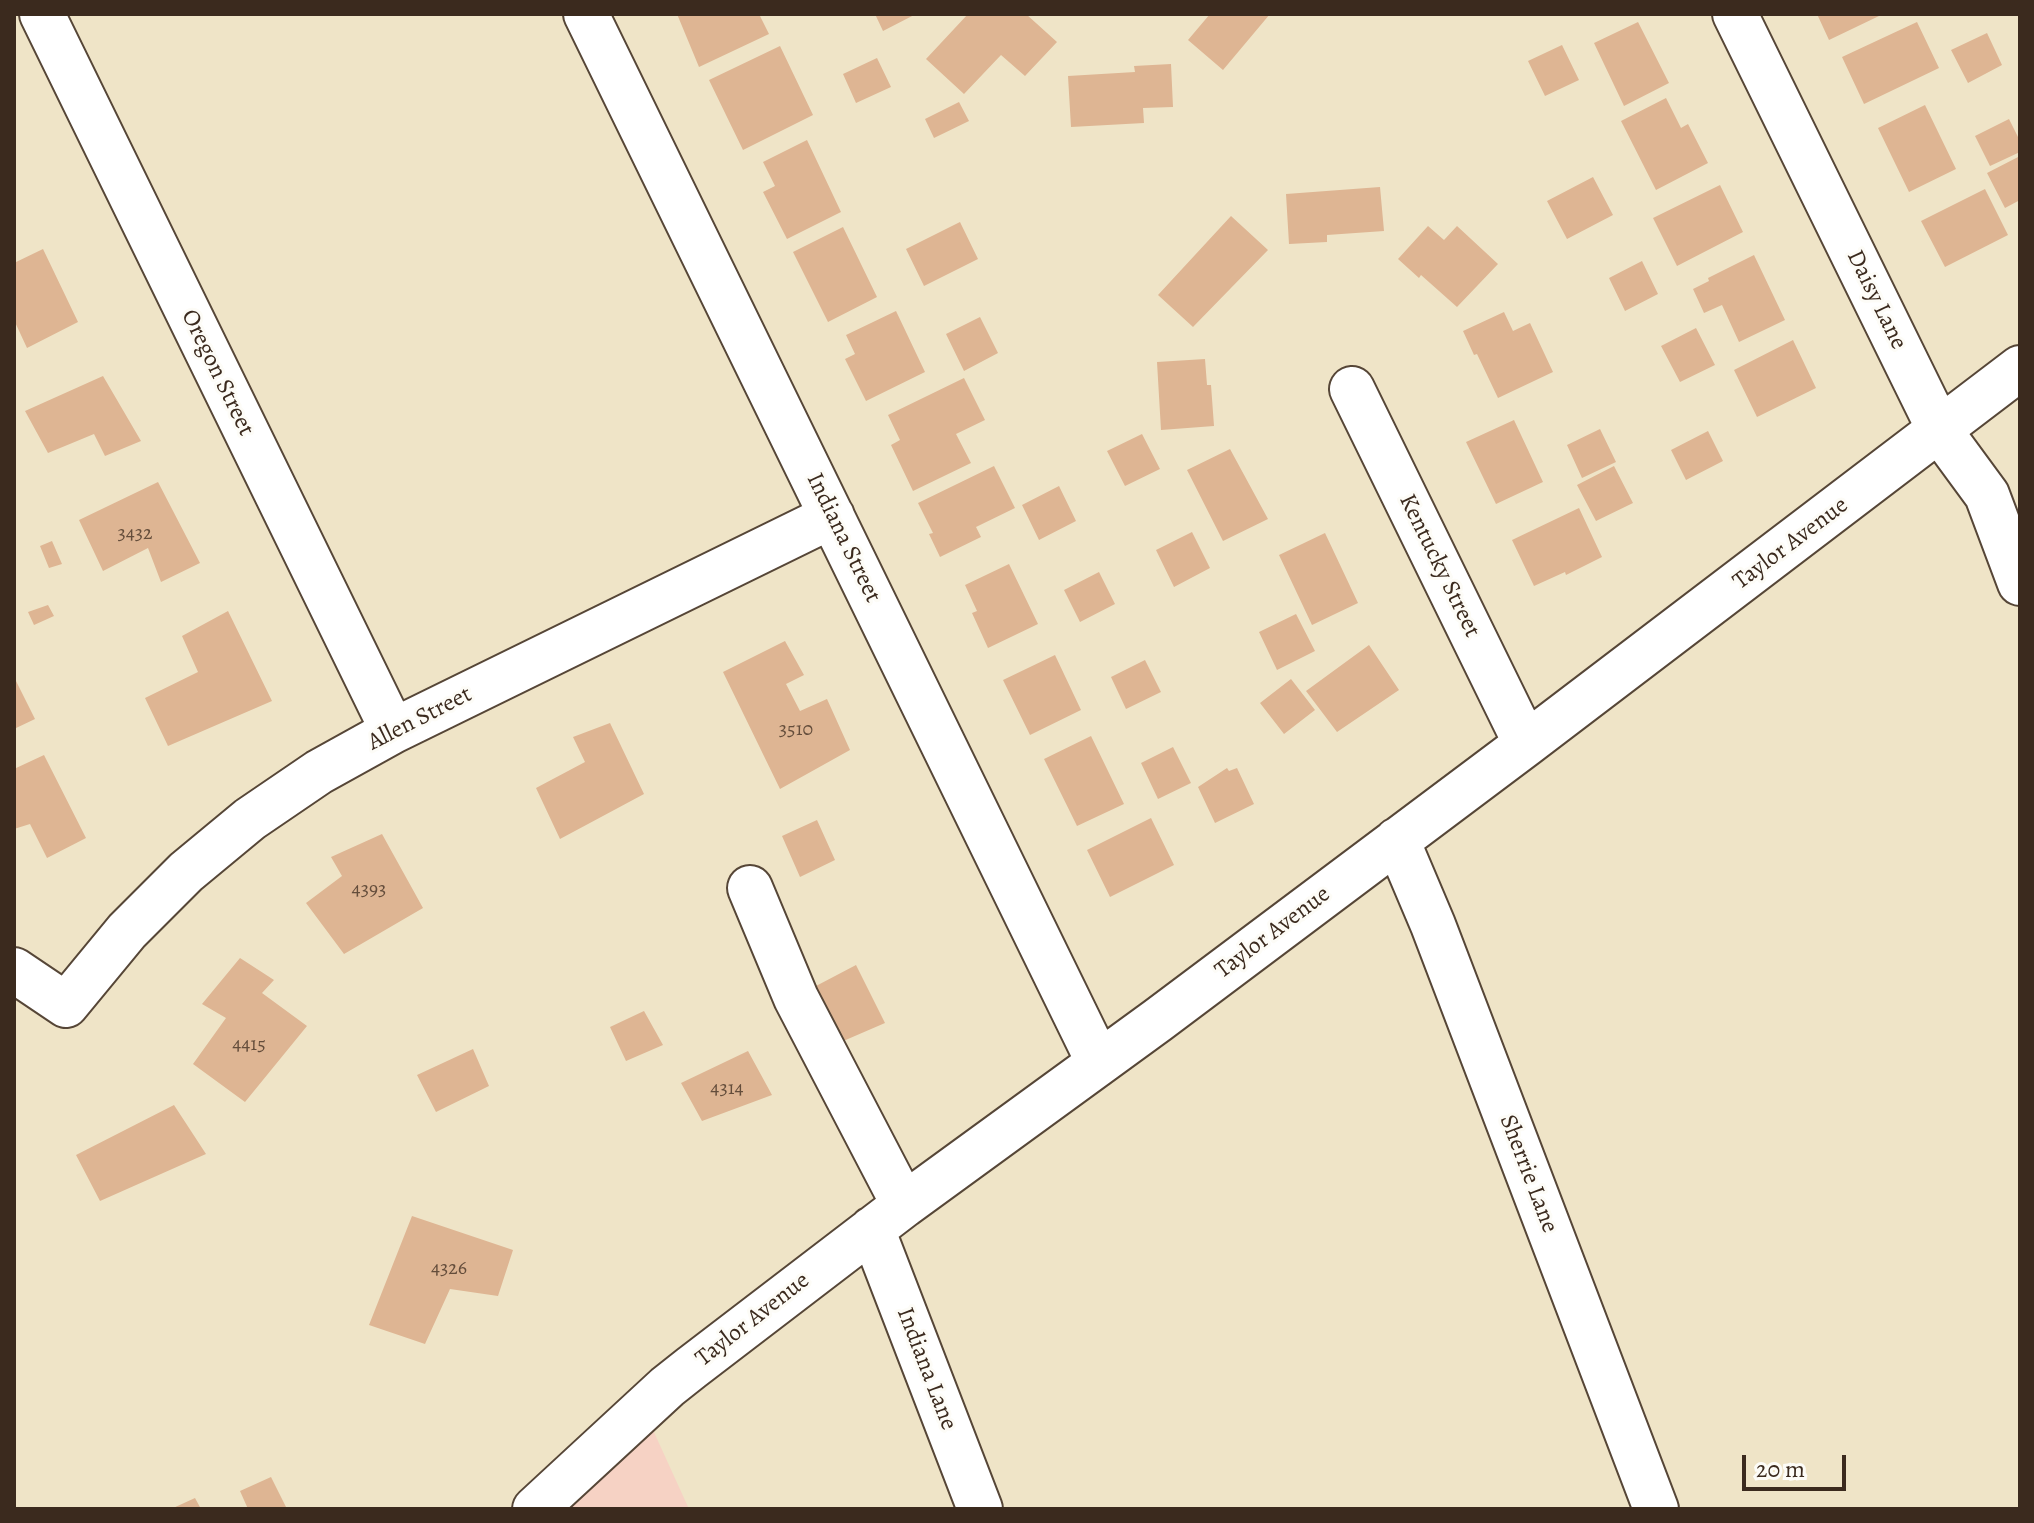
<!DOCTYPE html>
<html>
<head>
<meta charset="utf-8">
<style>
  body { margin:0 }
  #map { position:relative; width:2034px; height:1523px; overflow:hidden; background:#efe4c7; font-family:Alegreya,serif }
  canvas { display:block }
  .frame { position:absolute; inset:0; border:16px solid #3b2a1e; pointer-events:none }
  .scale { position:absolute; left:1742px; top:1455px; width:104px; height:36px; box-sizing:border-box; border:4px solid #3b2a1e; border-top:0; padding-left:10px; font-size:24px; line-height:28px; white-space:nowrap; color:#3b2a1e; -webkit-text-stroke:6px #fdfcf7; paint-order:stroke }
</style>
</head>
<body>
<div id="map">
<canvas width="2034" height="1523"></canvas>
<div class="frame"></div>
<div class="scale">20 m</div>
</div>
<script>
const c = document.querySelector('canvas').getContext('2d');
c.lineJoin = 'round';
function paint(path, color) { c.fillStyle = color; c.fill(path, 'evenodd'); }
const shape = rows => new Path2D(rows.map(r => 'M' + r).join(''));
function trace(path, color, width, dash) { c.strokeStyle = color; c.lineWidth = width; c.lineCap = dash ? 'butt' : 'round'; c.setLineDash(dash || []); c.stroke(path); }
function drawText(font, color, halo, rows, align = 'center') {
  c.font = font + ' Alegreya,serif'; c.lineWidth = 6; c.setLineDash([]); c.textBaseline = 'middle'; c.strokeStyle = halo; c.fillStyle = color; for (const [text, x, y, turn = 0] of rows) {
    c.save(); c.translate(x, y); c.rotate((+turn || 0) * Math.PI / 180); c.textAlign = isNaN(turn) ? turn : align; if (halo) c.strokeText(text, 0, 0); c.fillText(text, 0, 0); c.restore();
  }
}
const built = shape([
  [653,1430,689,1509,569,1509]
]);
const building = shape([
  [677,14,759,14,769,34,699,67],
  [875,14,916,14,883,31],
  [968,14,1026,14,1057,42,1025,76,1001,55,964,94,926,59],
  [1210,14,1270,14,1223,70,1188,40],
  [1817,14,1878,14,1879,16,1829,40],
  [1638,22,1669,83,1624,106,1594,43],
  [1917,22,1939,68,1864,104,1842,57],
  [1987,33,2002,65,1968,83,1951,50],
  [1562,45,1579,80,1545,96,1528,61],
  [780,46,813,115,743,150,709,80],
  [877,58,891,87,856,103,843,74],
  [1171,64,1173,107,1143,108,1144,123,1071,127,1068,76,1135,72,1134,66],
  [1666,98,1681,128,1688,124,1708,163,1656,190,1621,121],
  [959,102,969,121,934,138,925,119],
  [1925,105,1956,169,1909,192,1878,128],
  [2009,119,2020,141,2020,152,1990,166,1975,136],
  [807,140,841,212,787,239,763,192,775,186,763,162],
  [2020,156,2020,200,2005,208,1987,173],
  [1593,177,1613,215,1567,239,1547,201],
  [1720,185,1743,232,1677,266,1653,218],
  [1380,187,1384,231,1327,235,1327,242,1289,244,1286,194],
  [1985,189,2008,235,1945,267,1921,221],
  [1231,216,1268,250,1193,327,1158,295],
  [960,222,978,259,924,286,906,249],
  [1428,226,1444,240,1457,226,1498,264,1457,307,1421,275,1419,278,1398,259],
  [843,227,877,297,828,322,793,252],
  [43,249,78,322,27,348,14,320,14,263],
  [1754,255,1785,320,1739,342,1722,305,1704,313,1693,289,1709,281,1708,278],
  [1642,261,1658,294,1625,311,1609,278],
  [896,311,925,372,866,401,845,359,855,354,846,335],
  [1504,312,1513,331,1530,323,1553,372,1498,398,1477,354,1474,355,1463,331],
  [980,317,998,353,964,371,946,334],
  [1696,328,1715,365,1680,382,1661,346],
  [1793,340,1816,388,1757,417,1734,370],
  [1205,359,1207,385,1211,385,1214,426,1161,430,1157,362],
  [103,376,141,441,105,456,94,434,48,453,25,411],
  [964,378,985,420,956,434,971,463,913,491,891,445,900,440,888,415],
  [1514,420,1543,482,1496,504,1466,442],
  [1600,429,1616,462,1582,478,1567,445],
  [1708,431,1723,461,1686,480,1671,450],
  [1142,434,1160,469,1125,486,1107,451],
  [1230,449,1268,519,1223,541,1187,470],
  [994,466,1015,508,976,527,981,537,940,557,929,534,933,533,918,503],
  [1614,466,1633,503,1596,521,1577,485],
  [158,482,200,563,161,582,148,548,103,571,79,520],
  [1059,486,1076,521,1039,540,1022,505],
  [1579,508,1602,557,1566,575,1565,572,1534,586,1512,540],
  [1192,532,1210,568,1174,587,1156,550],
  [1325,533,1358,603,1312,625,1279,555],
  [52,541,62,564,49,568,40,546],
  [1009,564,1038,624,988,648,972,613,977,611,965,585],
  [1099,572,1115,604,1080,622,1064,590],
  [48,605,54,616,34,625,28,612],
  [228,611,272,701,168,746,145,698,198,672,182,636],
  [1296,614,1315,651,1277,670,1259,632],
  [785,641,804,675,786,684,800,711,827,699,850,750,780,789,723,672],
  [1369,645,1399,690,1337,732,1306,691],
  [1055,655,1081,710,1030,735,1003,680],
  [1145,660,1161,692,1126,709,1111,677],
  [14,677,35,719,14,729],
  [1291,679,1315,710,1284,734,1260,703],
  [610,723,644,794,560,839,536,788,585,762,573,737],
  [1091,736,1124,804,1077,826,1044,759],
  [1173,747,1191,783,1158,799,1141,763],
  [44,755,86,838,47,858,30,824,14,829,14,769],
  [1227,768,1229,771,1237,768,1254,804,1215,823,1198,787],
  [1151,818,1174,865,1110,897,1087,850],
  [817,820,835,860,800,877,782,836],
  [382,834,423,908,344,954,306,903,342,876,331,857],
  [240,958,274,980,262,993,307,1026,245,1102,193,1064,226,1018,202,1004],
  [856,965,885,1023,841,1042,816,986],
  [644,1011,663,1045,626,1061,610,1027],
  [473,1049,489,1086,436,1112,417,1075],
  [748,1051,772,1095,702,1121,681,1083],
  [174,1105,206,1154,100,1201,76,1155],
  [412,1216,513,1250,498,1296,450,1289,425,1344,369,1325],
  [271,1477,287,1509,248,1509,240,1491],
  [195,1498,201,1509,171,1509]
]);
const minor = shape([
  [42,14,393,731],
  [586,14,1099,1063],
  [1735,14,1940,431,1987,495,2020,583],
  [1352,389,1526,744],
  [1397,840,1433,925,1656,1509],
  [750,888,796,998,904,1205],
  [14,970,66,1005,127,931,186,872,250,819,319,772,393,731,832,516],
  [872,1229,980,1509],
  [535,1509,667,1387,691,1368,904,1205,1158,1020,1526,744,2020,368]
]);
const numberNames = [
  ["3432",135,534],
  ["3510",796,730],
  ["4393",369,890],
  ["4415",249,1045],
  ["4314",727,1089],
  ["4326",449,1269]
];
const streetNames = [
  ["Daisy Lane",1876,300,64],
  ["Oregon Street",217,373,64],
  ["Indiana Street",843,538,64],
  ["Taylor Avenue",1791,544,-37],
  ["Kentucky Street",1439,566,64],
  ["Allen Street",420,719,-27],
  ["Taylor Avenue",1273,933,-37],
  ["Sherrie Lane",1528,1174,69],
  ["Taylor Avenue",753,1320,-38],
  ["Indiana Lane",926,1369,69]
];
paint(built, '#f6d2c4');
paint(building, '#deb593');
trace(minor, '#564637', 48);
trace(minor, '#fff', 44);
drawText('20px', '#644d3b', null, numberNames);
drawText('24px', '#3b2a1e', '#fdfcf7', streetNames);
</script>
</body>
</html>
